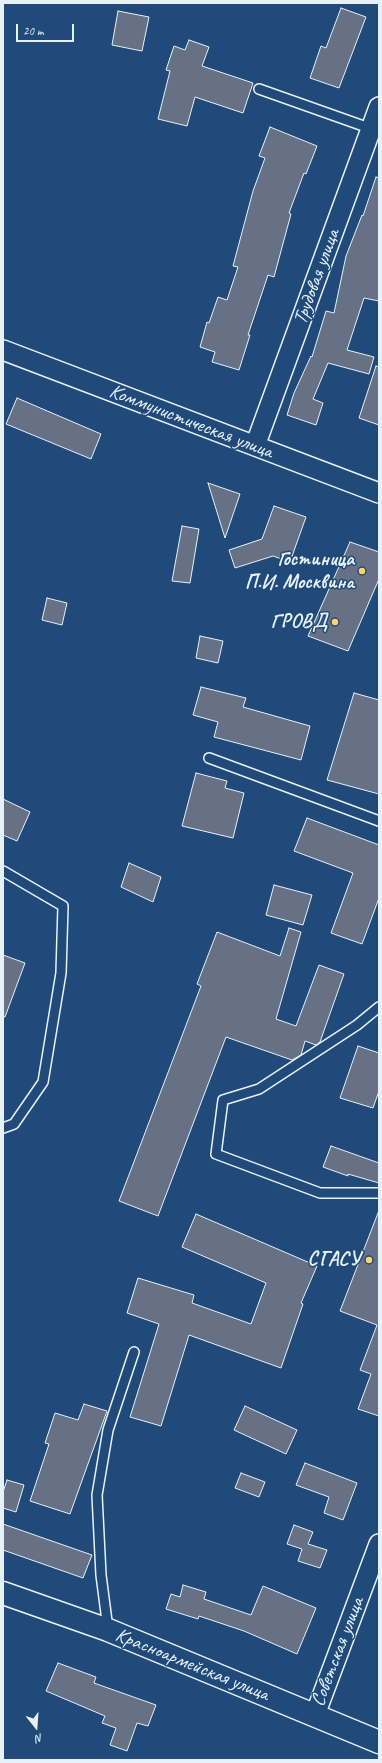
<!DOCTYPE html>
<html>
<head>
<meta charset="utf-8">
<style>
  body { margin:0 }
  #map { position:relative; width:382px; height:1763px; overflow:hidden; background:#1f4a7a; font-family:Caveat,sans-serif }
  canvas { display:block }
  .frame { position:absolute; inset:0; border:4px solid #e8f1f8; pointer-events:none }
  .north { position:absolute; left:16px; top:1707px; width:40px; height:40px; -webkit-text-stroke:3px #1f4a7a; paint-order:stroke; rotate:163deg; font-size:11px; font-weight:700; line-height:16px; text-align:center; color:#e8f1f8 }
  .north::after { content:''; display:block; margin:auto; width:14px; height:18px; background:#e8f1f8; clip-path:polygon(50% 0,100% 100%,50% 72%,0 100%) }
  .scale { position:absolute; left:16px; top:24px; width:58px; height:18px; box-sizing:border-box; border:2px solid #e8f1f8; border-top:0; padding-left:5px; font-size:12px; line-height:14px; white-space:nowrap; color:#e8f1f8; -webkit-text-stroke:3px #1f4a7a; paint-order:stroke }
</style>
</head>
<body>
<div id="map">
<canvas width="382" height="1763"></canvas>
<div class="frame"></div>
<div class="north">N</div>
<div class="scale">20 m</div>
</div>
<script>
const c = document.querySelector('canvas').getContext('2d');
c.lineJoin = 'round';
function paint(path, color) { c.fillStyle = color; c.fill(path, 'evenodd'); }
const shape = rows => new Path2D(rows.map(r => 'M' + r).join(''));
function trace(path, color, width, dash) { c.strokeStyle = color; c.lineWidth = width; c.lineCap = dash ? 'butt' : 'round'; c.setLineDash(dash || []); c.stroke(path); }
function drawText(font, color, halo, rows, align = 'center') {
  c.font = font + ' Caveat,sans-serif'; c.lineWidth = 3; c.setLineDash([]); c.textBaseline = 'middle'; c.strokeStyle = halo; c.fillStyle = color; for (const [text, x, y, turn = 0] of rows) {
    c.save(); c.translate(x, y); c.rotate((+turn || 0) * Math.PI / 180); c.textAlign = isNaN(turn) ? turn : align; if (halo) c.strokeText(text, 0, 0); c.fillText(text, 0, 0); c.restore();
  }
}
const building = shape([
  [341,8,366,17,339,88,310,78,321,46,326,48,341,8],
  [118,11,149,17,142,51,112,45,118,11],
  [189,40,209,47,202,66,253,83,243,113,195,97,187,126,158,119,170,71,166,70,174,46,185,50,189,40],
  [270,127,317,146,306,174,304,173,289,213,291,214,274,277,268,275,248,335,250,335,239,370,212,362,215,352,200,347,207,322,209,323,218,297,227,300,238,267,233,266,253,191,265,158,259,156,270,127],
  [376,177,379,178,379,301,364,298,347,350,374,357,369,374,328,363,313,399,323,403,316,425,287,415,294,393,311,356,312,357,326,311,334,313,346,256,362,215,363,216,376,177],
  [376,366,379,367,379,425,359,418,376,366],
  [17,398,101,434,91,459,6,424,17,398],
  [208,483,240,494,225,538,208,483],
  [274,506,306,517,290,562,273,556,235,568,229,550,262,539,274,506],
  [182,526,199,529,190,583,172,581,182,526],
  [350,542,379,552,379,579,348,651,308,636,350,542],
  [47,598,67,603,62,625,42,620,47,598],
  [200,636,223,641,218,663,196,658,200,636],
  [201,687,246,698,243,707,310,726,301,760,214,737,218,722,193,715,201,687],
  [354,693,379,700,379,794,327,780,354,693],
  [196,773,227,781,225,788,244,793,233,838,182,826,196,773],
  [3,799,30,812,17,841,3,835,3,799],
  [307,818,379,845,379,898,362,944,331,933,353,873,294,851,307,818],
  [129,863,161,877,153,902,121,887,129,863],
  [274,885,312,895,303,925,266,915,274,885],
  [289,928,301,932,276,1019,296,1026,319,965,344,974,320,1042,316,1045,305,1041,301,1055,292,1060,226,1037,158,1216,119,1201,201,986,197,984,217,932,280,956,289,928],
  [3,955,25,963,5,1017,3,1017,3,955],
  [358,1046,379,1053,379,1091,373,1108,340,1098,358,1046],
  [331,1146,379,1163,379,1183,348,1174,348,1176,323,1167,331,1146],
  [378,1213,379,1213,379,1416,358,1409,371,1374,360,1370,377,1325,340,1311,378,1213],
  [196,1214,317,1266,301,1303,303,1304,281,1368,189,1335,161,1426,130,1417,159,1324,127,1313,138,1278,194,1295,192,1303,251,1324,266,1283,182,1247,196,1214],
  [84,1404,107,1411,70,1514,30,1501,49,1444,45,1443,55,1413,78,1420,84,1404],
  [245,1406,297,1430,286,1454,234,1430,245,1406],
  [305,1463,357,1483,343,1520,324,1513,329,1497,296,1485,305,1463],
  [241,1473,265,1482,259,1497,235,1488,241,1473],
  [7,1480,24,1485,16,1512,3,1508,3,1492,7,1480],
  [3,1524,92,1555,83,1578,3,1550,3,1524],
  [294,1525,313,1532,308,1544,327,1550,320,1568,298,1561,302,1549,287,1544,294,1525],
  [183,1585,206,1592,204,1599,251,1615,263,1586,316,1608,297,1654,244,1631,199,1616,198,1619,166,1609,171,1594,180,1597,183,1585],
  [58,1663,96,1677,94,1683,156,1705,148,1726,137,1723,127,1751,110,1745,116,1728,102,1723,105,1716,46,1691,58,1663]
]);
const lane = shape([
  [259,89,372,129],
  [209,758,379,821],
  [3,871,63,906,61,973,43,1082,14,1124,3,1128],
  [379,1007,357,1025,259,1089,223,1100,216,1154,320,1193,379,1193],
  [108,1629,101,1575,97,1495,108,1430,134,1352]
]);
const street = shape([
  [3,350,379,493],
  [255,446,379,107],
  [315,1715,379,1544]
]);
const secondary = shape([
  [3,1593,108,1630,379,1742]
]);
const markers = [
  [362,571,4,"#ffd166"],
  [335,622,4,"#ffd166"],
  [369,1260,4,"#ffd166"]
];
const streetNames = [
  ["Трудовая улица",317,277,-70],
  ["Коммунистическая улица",191,422,21],
  ["Советская улица",338,1652,-69],
  ["Красноармейская улица",192,1665,22]
];
const poiNames = [
  ["Гостиница",354,560],
  ["П.И. Москвина",354,583],
  ["ГРОВД",327,622],
  ["СГАСУ",361,1260]
];
paint(building, '#667185');
trace(building, '#e8f1f8', 1);
trace(lane, '#e8f1f8', 12);
trace(street, '#e8f1f8', 22);
trace(secondary, '#e8f1f8', 25);
trace(lane, '#1f4a7a', 9);
trace(street, '#1f4a7a', 19);
trace(secondary, '#1f4a7a', 22);
for (const [x, y, r, color] of markers) { const dot = new Path2D(); dot.arc(x, y, r, 0, 2 * Math.PI); c.fillStyle = color; c.fill(dot); trace(dot, '#1f4a7a', 1.5); }
drawText('20px', '#e8f1f8', '#1f4a7a', streetNames);
drawText('bold 20px', '#e8f1f8', '#1f4a7a', poiNames, 'right');
</script>
</body>
</html>
